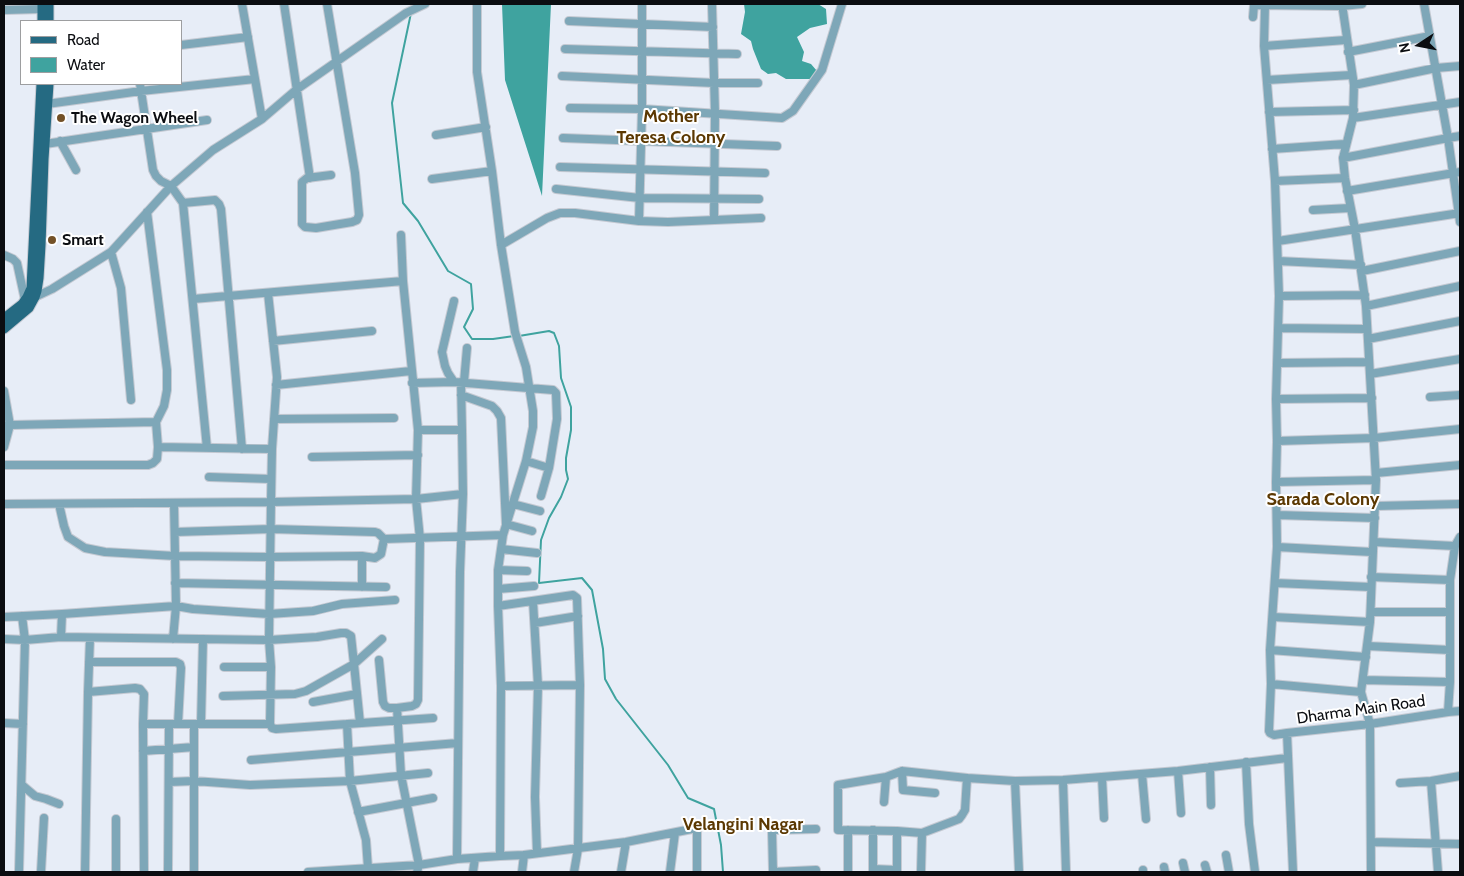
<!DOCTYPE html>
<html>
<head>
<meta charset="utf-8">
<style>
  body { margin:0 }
  #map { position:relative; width:1464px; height:876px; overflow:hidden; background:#e7edf7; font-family:Cabin,sans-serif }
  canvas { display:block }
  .frame { position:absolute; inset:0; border:5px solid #0b0d11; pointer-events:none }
  .legend { position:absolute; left:20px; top:20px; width:162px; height:65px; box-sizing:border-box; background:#fff; border:1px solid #9d9ea0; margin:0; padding:6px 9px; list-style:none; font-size:15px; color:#0b0d11 }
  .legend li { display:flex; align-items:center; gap:10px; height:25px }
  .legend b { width:25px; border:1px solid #9d9ea0 }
  .north { position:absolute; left:1394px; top:20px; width:50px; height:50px; -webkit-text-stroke:4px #fff; paint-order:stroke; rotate:259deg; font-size:14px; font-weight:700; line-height:20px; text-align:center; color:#0b0d11 }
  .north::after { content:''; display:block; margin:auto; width:18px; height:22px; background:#0b0d11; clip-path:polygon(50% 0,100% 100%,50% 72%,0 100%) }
</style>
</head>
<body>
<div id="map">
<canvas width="1464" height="876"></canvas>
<div class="frame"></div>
<ul class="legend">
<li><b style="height:6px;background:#256a82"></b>Road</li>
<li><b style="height:14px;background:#3fa39f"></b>Water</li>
</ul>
<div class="north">N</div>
</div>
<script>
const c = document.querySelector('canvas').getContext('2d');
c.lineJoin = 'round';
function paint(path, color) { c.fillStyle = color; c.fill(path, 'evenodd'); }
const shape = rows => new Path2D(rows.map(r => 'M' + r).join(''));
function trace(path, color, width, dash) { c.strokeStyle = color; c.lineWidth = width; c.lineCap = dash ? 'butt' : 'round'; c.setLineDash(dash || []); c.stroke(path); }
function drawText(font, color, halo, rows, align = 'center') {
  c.font = font + ' Cabin,sans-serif'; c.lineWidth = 4; c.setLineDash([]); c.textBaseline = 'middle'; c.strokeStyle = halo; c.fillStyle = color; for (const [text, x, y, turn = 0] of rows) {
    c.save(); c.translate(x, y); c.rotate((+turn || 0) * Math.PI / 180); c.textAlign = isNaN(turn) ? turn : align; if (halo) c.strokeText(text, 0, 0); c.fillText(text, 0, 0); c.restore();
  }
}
const water = shape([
  [502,4,551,4,542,196,505,80],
  [744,4,818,4,826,9,827,24,810,28,797,37,804,52,802,61,811,64,817,71,812,79,786,79,776,73,768,74,761,69,753,49,751,41,741,34,745,12]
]);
const stream = shape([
  [411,13,392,103,403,203,418,221,448,271,471,284,473,309,464,327,472,339,493,339,514,336],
  [519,336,549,331,554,333,559,346,561,378,571,407,571,430,566,458,566,470,568,479,561,497,549,518,541,540,539,583,582,578,592,590,603,649,605,679,616,699,668,765,688,798,714,809,721,845,723,872]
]);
const minor = shape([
  [242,4,262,119],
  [284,4,310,178],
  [327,4,355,173,359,215,357,220,352,222,316,228,305,227,302,224,302,182,307,178,331,175],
  [712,4,715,113,714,220],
  [1265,4,1264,46,1275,181,1279,296,1276,399,1277,441,1276,482,1277,547,1270,650,1271,684,1269,731,1270,733,1274,735,1287,733,1370,724,1448,712,1460,711],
  [1342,4,1354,85,1353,118,1343,158,1345,178,1355,229,1366,306,1376,480,1370,622,1361,692,1370,724,1371,872],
  [1424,4,1448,138,1460,222],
  [4,10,42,9],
  [1253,17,1254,5,1342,6,1362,4],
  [569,21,713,27],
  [181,45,248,37],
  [1264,46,1346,40],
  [565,49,737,54],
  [1348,52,1430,36],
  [562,76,714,83,758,83],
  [1267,80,1352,75],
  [140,84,153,170,156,176,161,181,171,186,183,203,207,448],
  [1354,85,1436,68,1460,66],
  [47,104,141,91,255,79],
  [570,108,642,109,782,118,793,111,822,70,842,4],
  [1269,112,1354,110],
  [1353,118,1460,102],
  [436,135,486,127],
  [563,138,777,146],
  [60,141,76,170],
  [45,144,207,120],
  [1272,149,1345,144],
  [1343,158,1448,138,1460,136],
  [560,167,765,173],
  [432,179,492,171],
  [1275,181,1345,178],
  [556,189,640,198,759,199],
  [1347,191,1460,172],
  [183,203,215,200,219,204,221,209,242,449],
  [1313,210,1350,208],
  [147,212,167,370,167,390,164,406,156,422],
  [639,221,642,109,642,4],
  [1278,241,1460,213],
  [501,245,547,218,560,213,575,213,639,221,668,222,761,218],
  [111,252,121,288,131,400],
  [4,255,13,259,17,263,25,300],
  [1278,261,1361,265],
  [1362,271,1460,251],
  [268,293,277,377,272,449,271,502,269,640,271,667,270,724,272,728,276,729,433,718],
  [1279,296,1365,295],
  [31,297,35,297,52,289,111,252,171,186,213,150,262,119,296,90,406,13,425,4],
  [193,299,403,281],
  [454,301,442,352,445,366,448,373,454,382,553,390,556,393,557,419,549,468],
  [1366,306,1460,286],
  [1278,328,1367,329],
  [1368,339,1460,321],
  [273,341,372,331],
  [1277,363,1369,362],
  [1370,374,1460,359],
  [464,382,467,348],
  [412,383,454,382],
  [276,385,411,371],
  [4,391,10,425,4,447],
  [461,395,492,406,497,411,501,418,506,524,532,531],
  [1430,397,1460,395],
  [1276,399,1372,398],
  [274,419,394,418],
  [4,426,10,425,156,422,158,447,157,459,153,463,148,465,4,465],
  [418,430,462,430,461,382],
  [1277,441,1374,438,1460,429],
  [158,447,272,449],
  [312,457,418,455],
  [526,461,549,468,541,496],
  [1376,473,1460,465],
  [209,477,271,479],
  [1276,482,1376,480],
  [4,504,271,502,416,499,463,494],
  [59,504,64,526,68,537,85,548,105,552,175,556,270,557,362,556,375,558,381,554,384,539,378,533,375,532,271,529,175,532],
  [513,504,540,511],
  [1375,506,1460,504],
  [1277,515,1375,518],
  [384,539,503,535,526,461,533,427,533,411,526,367,515,332,501,245,492,171,477,72,477,4],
  [1374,542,1455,546],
  [1277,547,1372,552],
  [501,549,537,553],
  [362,556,362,587],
  [498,570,527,571],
  [1371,577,1450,580],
  [175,583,386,587],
  [1275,583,1371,587],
  [498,589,534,586],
  [533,601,538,686,535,797,537,853],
  [498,606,498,570,503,535],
  [1371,612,1450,612],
  [4,617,62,614,176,606,193,609,269,614,313,611,342,604,395,600],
  [1273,617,1370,622],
  [535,623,578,616],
  [61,637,62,614],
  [4,639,25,640,61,637,269,640,317,637,341,633,346,633,351,636,354,664,306,691,295,694,223,696],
  [173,639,176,606,174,503],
  [1367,646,1450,650],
  [1270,650,1366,657],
  [379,660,383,702,385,706,389,708,397,708,412,706,416,704,418,700,420,539,416,499,418,430,403,281,401,235],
  [89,662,176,662,180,664,181,668,178,724],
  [224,667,271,667],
  [1363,680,1450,682],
  [1271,684,1361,692],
  [501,686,580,685],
  [88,692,135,688,140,689,144,694,143,724],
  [313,702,357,694],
  [397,708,401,775,419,865,417,872],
  [1448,712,1450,682,1450,580,1455,546,1460,537],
  [4,723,23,724],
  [360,723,354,664,382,639],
  [201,724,203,639],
  [347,724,350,781,366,840,368,868],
  [1287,733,1293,872],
  [143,751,194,747],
  [251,760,458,743],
  [1246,762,1249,824,1255,872],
  [1210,767,1211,805],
  [902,771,967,778],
  [1178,771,1181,813],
  [1142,774,1146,819],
  [1102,777,1104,818],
  [1063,780,1066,872],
  [1015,781,1019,872],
  [1431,781,1438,872],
  [169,782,194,781,250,785,350,781,428,773],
  [1400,783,1431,781,1460,776],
  [22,785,35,796,46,799,59,804],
  [884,802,886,777],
  [358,812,433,798],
  [116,819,116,872],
  [922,833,897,831,838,830,838,785,886,777,902,771,903,790,935,793],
  [1371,842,1460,844],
  [524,855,626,842,697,828,697,872],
  [1226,855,1229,872],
  [457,859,460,572,463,494,462,430],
  [1183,863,1185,872],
  [1205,865,1207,872],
  [1164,867,1165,872],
  [873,869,897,870],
  [1143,870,1143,872],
  [19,872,25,640,22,616],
  [41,872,44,818],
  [85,872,88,692,90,638],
  [144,872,143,724,270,724],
  [168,872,169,724],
  [194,872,194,724],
  [308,872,419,865,457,859,500,856],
  [473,872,475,858],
  [522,872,524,855,500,856,501,686,498,606,573,595,577,598,580,685,578,849,574,872],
  [621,872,626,842],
  [670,872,675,833],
  [773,872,772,830,816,829],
  [773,872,816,870],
  [848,872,848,830],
  [873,872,873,830],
  [897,872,897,831],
  [921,872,922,833,959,819,962,815,965,810,967,778,1015,781,1063,780,1178,771,1287,758]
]);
const major = shape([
  [42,21,42,4],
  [49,21,49,4],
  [4,318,22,304,27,297,31,288,41,84],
  [4,329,29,308,35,297,37,291,39,278,41,245,44,159,49,84]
]);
const markers = [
  [61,118,5,"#735128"],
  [52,240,5,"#735128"]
];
const poiNames = [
  ["The Wagon Wheel",71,118],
  ["Smart",62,240]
];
const streetNames = [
  ["Dharma Main Road",1361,710,-8]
];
const neighbourhoodNames = [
  ["Mother",671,117],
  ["Teresa Colony",671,138],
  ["Sarada Colony",1323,500],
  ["Velangini Nagar",743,825]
];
paint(water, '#3fa39f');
trace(stream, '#3fa39f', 2);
trace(minor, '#c4c9d2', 10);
trace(major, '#c4c9d2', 11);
trace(minor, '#7ea7b8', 8);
trace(major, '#256a82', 9);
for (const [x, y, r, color] of markers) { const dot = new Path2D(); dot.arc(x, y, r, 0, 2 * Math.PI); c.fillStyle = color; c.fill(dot); trace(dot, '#fff', 2); }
drawText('bold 16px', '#0b0d11', '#fff', poiNames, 'left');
drawText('16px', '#0b0d11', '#fff', streetNames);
drawText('bold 18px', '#5b3802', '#fff', neighbourhoodNames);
</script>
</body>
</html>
